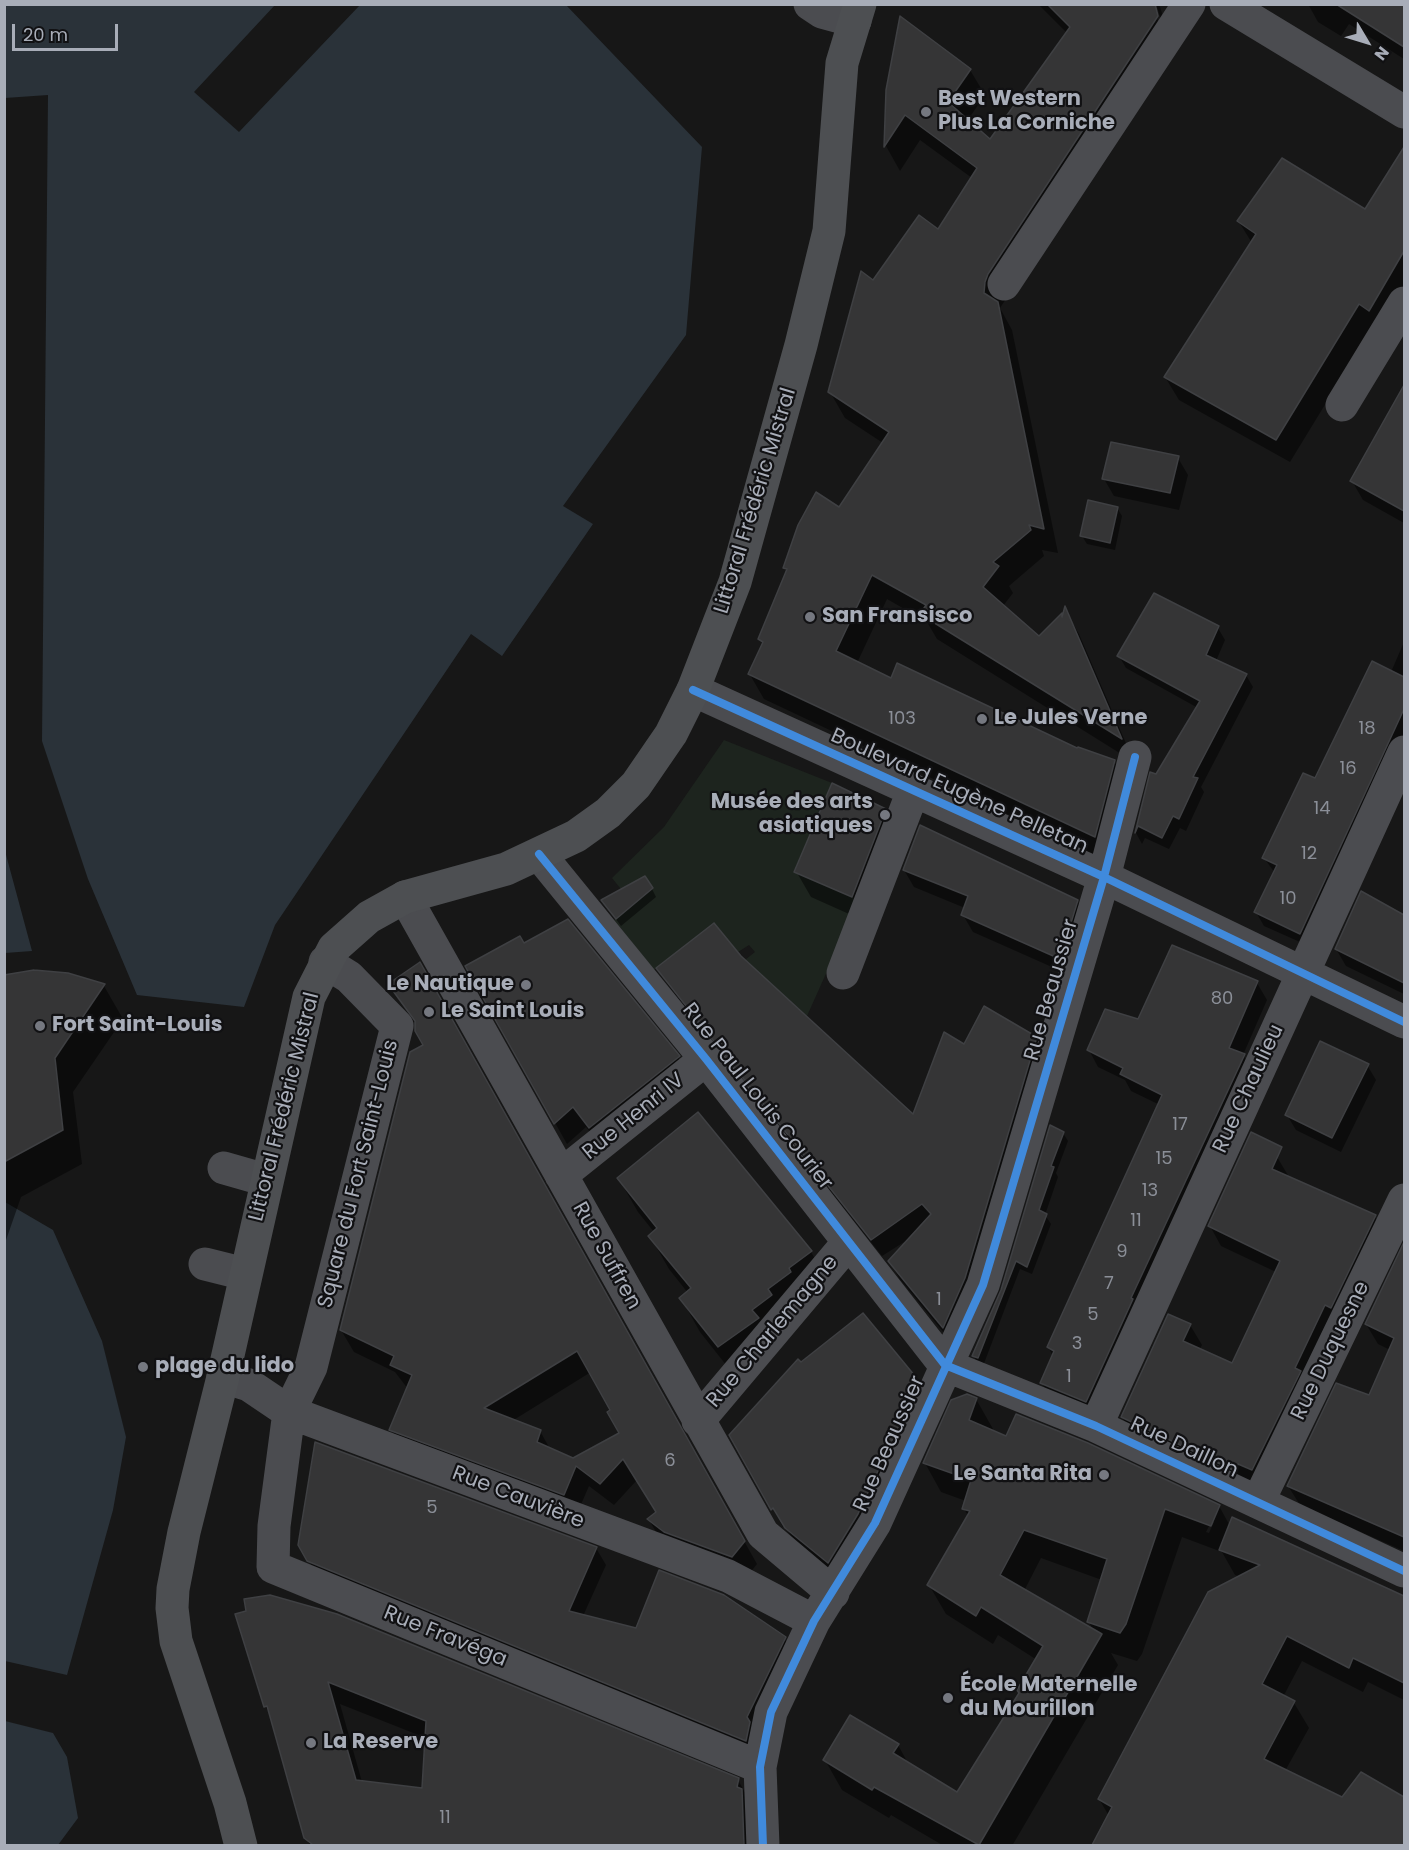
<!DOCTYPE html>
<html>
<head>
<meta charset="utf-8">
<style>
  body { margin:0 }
  #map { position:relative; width:1409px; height:1850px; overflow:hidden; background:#171717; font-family:Poppins,sans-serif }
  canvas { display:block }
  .frame { position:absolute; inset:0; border:6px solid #a8adb8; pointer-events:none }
  .north { position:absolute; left:1337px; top:12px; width:60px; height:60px; -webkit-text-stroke:4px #111113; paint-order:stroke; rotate:128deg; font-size:16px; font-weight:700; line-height:24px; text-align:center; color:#a8adb8 }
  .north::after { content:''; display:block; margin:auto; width:21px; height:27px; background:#a8adb8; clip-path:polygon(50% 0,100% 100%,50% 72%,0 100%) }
  .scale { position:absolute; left:12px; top:24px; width:106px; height:27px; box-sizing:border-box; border:3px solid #a8adb8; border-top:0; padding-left:8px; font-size:18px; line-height:21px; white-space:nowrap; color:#a8adb8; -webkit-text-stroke:4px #111113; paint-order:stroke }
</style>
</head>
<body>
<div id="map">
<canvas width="1409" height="1850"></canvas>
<div class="frame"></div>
<div class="north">N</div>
<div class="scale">20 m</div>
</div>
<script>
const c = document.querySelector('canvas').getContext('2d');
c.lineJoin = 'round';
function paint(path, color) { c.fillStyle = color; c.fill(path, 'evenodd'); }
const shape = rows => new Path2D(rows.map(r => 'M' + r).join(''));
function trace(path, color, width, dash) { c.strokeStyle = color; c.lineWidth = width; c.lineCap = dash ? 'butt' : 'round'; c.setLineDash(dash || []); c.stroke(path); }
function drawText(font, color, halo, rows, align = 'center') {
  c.font = font + ' Poppins,sans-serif'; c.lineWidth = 4.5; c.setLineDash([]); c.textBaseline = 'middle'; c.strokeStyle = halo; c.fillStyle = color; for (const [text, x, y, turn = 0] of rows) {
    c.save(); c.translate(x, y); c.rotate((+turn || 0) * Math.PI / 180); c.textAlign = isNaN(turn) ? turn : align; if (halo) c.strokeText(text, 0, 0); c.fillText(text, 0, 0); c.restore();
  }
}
const green = shape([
  [724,740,832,783,794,871,859,900,807,1016,745,960,755,952,749,945,738,952,714,923,654,970,614,920,633,904,612,878,664,827]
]);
const water = shape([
  [5,4,275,5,194,92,239,132,360,5,566,5,702,147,686,335,563,506,593,524,502,656,471,634,275,925,244,1007,137,995,88,879,42,741,48,95,5,98],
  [4,851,5,851,32,951,5,953],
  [5,1202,53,1230,102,1341,126,1437,113,1510,67,1675,5,1661],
  [5,1721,53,1733,67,1757,78,1818,58,1845,5,1845]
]);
const shadow = shape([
  [1038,4,1153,4,1159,24,1162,23,1156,4,1159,4,1172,43,1000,308,1012,330,1058,553,1042,550,1044,556,1009,586,1013,593,1003,606,1039,638,1061,615,1064,619,1065,610,1079,634,1134,762,937,639,927,622,887,599,857,663,891,680,1078,750,1114,761,1129,787,1109,862,764,699,749,673,763,645,760,639,788,573,785,568,840,509,883,443,845,418,830,392,873,282,939,231,972,178,920,140,900,171,886,146,888,91,970,70,985,95,967,121,990,141,1067,33],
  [1308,4,1404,4,1404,59,1349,24,1341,36,1318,22],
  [1404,149,1404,295,1373,326,1290,462,1179,400,1165,377,1252,243,1239,222,1366,211],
  [1404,388,1404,523,1363,500,1352,481],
  [1178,458,1188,475,1179,510,1114,496,1104,479],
  [1117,508,1122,516,1115,550,1087,544,1082,536],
  [1218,628,1225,640,1216,661,1246,675,1253,687,1201,787,1204,792,1186,831,1180,828,1169,849,1145,838,1142,844,1136,833,1151,774,1157,776,1198,708,1126,668,1119,656],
  [1404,642,1404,749,1309,946,1264,926,1256,912,1275,873,1264,858,1391,672],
  [885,810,900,836,867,922,811,897,796,871],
  [904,870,1077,901,1087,918,1070,975,973,932,963,915,965,908,914,887],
  [652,889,656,897,621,926,603,901],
  [1396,912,1404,927,1404,994,1346,966,1336,949],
  [524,945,678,1057,690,1078,603,1148,586,1127,567,1144,467,966],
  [1173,947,1257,983,1267,1000,1243,1055,1254,1072,1096,1418,1051,1400,1042,1383,1053,1356,1048,1347,1160,1105,1131,1091,1125,1080,1098,1067,1089,1050,1139,1021],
  [740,957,914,1116,1036,1038,1046,1056,953,1344,899,1278,890,1261,912,1237,882,1256,668,985,658,968],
  [420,965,757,1564,745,1579,662,1542,649,1520,658,1513,637,1480,614,1505,589,1486,576,1516,404,1452,391,1429,408,1389,395,1372,354,1352,341,1330,425,1045,416,1025,390,984],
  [591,1372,622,1434,573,1459,550,1449,540,1431,512,1421],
  [4,976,104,986,123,1019,73,1092,82,1164,21,1197,4,1246],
  [1367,1065,1376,1080,1341,1152,1296,1130,1287,1115],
  [1063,1133,1068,1141,1056,1173,1058,1177,1045,1215,1051,1224,1032,1274,1020,1269,983,1366,978,1364,973,1355,1002,1291],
  [1277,1157,1289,1177,1375,1217,1386,1236,1264,1489,1134,1437,1122,1417,1190,1325,1202,1345,1199,1350,1233,1365,1276,1272,1221,1246,1210,1226],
  [619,1179,811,1252,830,1285,738,1380,700,1332,681,1298,688,1293,669,1269,650,1236,654,1232,638,1212],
  [1404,1245,1404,1551,1300,1505,1288,1486,1370,1397,1390,1350,1378,1344,1366,1324],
  [801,1364,914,1377,925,1396,839,1581,798,1547,784,1525,783,1527,731,1436],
  [976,1399,993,1429,992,1431,1219,1506,1230,1526,1233,1519,1404,1597,1404,1700,1368,1682,1363,1692,1302,1661,1283,1697,1294,1703,1309,1728,1285,1771,1343,1799,1361,1774,1404,1798,1404,1846,1278,1846,1265,1839,1261,1846,1093,1846,1109,1816,1099,1799,1241,1577,1235,1575,1222,1552,1182,1537,1142,1654,1137,1661,1111,1653,1118,1665,1012,1846,944,1846,891,1815,889,1818,842,1790,825,1760,898,1745,909,1765,958,1794,1020,1694,1037,1660,998,1635,993,1644,946,1614,929,1585,969,1517,964,1509,966,1501,941,1492,925,1463],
  [1211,1522,1214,1522,1209,1533,1206,1532],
  [1041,1558,1102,1580,1089,1622,1094,1632,1024,1591],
  [300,1545,596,1548,606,1565,583,1616,637,1630,784,1638,794,1655,755,1757,318,1577],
  [236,1615,738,1780,751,1803,756,1846,310,1846,306,1837,271,1716,265,1706],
  [340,1704,426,1738,423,1789,362,1782]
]);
const building = shape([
  [1047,4,1155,4,1158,16,988,274,985,282,984,293,998,302,1044,529,1029,525,1031,530,993,562,999,566,983,587,1039,636,1062,613,1062,617,1065,606,1122,739,920,614,926,605,872,575,836,651,891,678,897,663,1077,748,1078,747,1115,760,1095,837,748,674,763,642,758,639,787,569,783,568,798,525,816,492,839,507,889,432,828,392,861,271,873,280,919,215,938,229,977,168,905,115,884,147,886,90,900,16,971,69,948,102,990,139,1070,27,1047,4],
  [1336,4,1404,4,1404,47,1336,4],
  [1404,147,1404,251,1369,311,1359,304,1276,440,1164,377,1256,234,1237,221,1282,158,1365,209,1404,147],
  [1404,385,1404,511,1350,481,1404,385],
  [1111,442,1179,456,1170,493,1102,479,1111,442],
  [1088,500,1118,507,1110,543,1080,536,1088,500],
  [1154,593,1219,626,1206,655,1247,674,1193,777,1198,778,1179,819,1173,816,1162,838,1138,826,1135,833,1150,772,1156,774,1200,701,1117,656,1154,593],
  [1372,661,1404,677,1404,709,1300,934,1254,912,1277,865,1262,858,1303,773,1315,778,1372,661],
  [832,783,886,809,852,897,794,872,832,783],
  [920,825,1078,900,1060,959,961,915,968,896,903,870,920,825],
  [645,876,653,888,616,919,601,900,645,876],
  [1361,891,1404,915,1404,983,1335,949,1361,891],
  [568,919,680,1056,589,1128,573,1107,554,1124,465,966,520,936,524,943,568,919],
  [714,923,741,956,913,1114,944,1032,964,1044,984,1006,1037,1037,965,1278,943,1328,888,1261,931,1214,922,1204,871,1240,656,968,714,923],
  [1172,945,1258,981,1229,1048,1245,1054,1131,1298,1133,1299,1086,1402,1040,1383,1054,1351,1047,1347,1162,1095,1120,1074,1123,1068,1087,1050,1105,1009,1138,1019,1172,945],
  [420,962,745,1541,732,1557,664,1532,647,1519,656,1512,623,1459,600,1484,576,1466,564,1495,389,1430,412,1375,390,1365,394,1356,340,1330,410,1052,423,1045,415,1031,415,1021,388,984,420,962],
  [577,1351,610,1410,607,1412,619,1433,573,1458,537,1442,541,1430,484,1408,577,1351],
  [34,970,68,973,105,984,55,1058,63,1130,4,1162,4,975,34,970],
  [1320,1041,1369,1064,1332,1138,1285,1115,1320,1041],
  [698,1112,812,1251,789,1268,791,1272,768,1289,772,1295,752,1310,759,1318,718,1347,679,1298,691,1288,648,1236,657,1228,617,1178,698,1112],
  [1050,1125,1064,1132,1051,1166,1054,1167,1039,1210,1047,1214,1027,1267,1016,1261,978,1358,972,1356,1001,1290,1050,1125],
  [1251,1132,1282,1147,1272,1169,1376,1215,1331,1308,1325,1305,1295,1368,1301,1371,1252,1470,1238,1464,1235,1471,1121,1417,1168,1314,1191,1324,1183,1341,1232,1363,1280,1261,1208,1226,1251,1132],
  [1404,1242,1404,1537,1287,1486,1336,1383,1369,1395,1394,1338,1365,1324,1404,1242],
  [863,1313,915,1376,898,1422,901,1421,858,1514,828,1563,785,1528,773,1508,771,1510,729,1435,798,1359,801,1362,863,1313],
  [967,1394,977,1398,969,1420,1006,1436,1016,1414,1088,1443,1220,1505,1211,1526,1165,1509,1126,1624,1120,1633,1087,1622,1107,1559,1024,1530,1000,1575,1102,1634,979,1845,874,1787,872,1790,823,1760,850,1715,899,1744,893,1753,957,1792,1019,1693,1017,1690,1043,1646,981,1607,976,1616,927,1585,970,1511,962,1509,971,1480,923,1463,951,1400,967,1394],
  [315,1442,597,1547,569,1611,636,1628,659,1570,724,1595,786,1637,747,1717,750,1722,746,1741,307,1561,298,1545,315,1442],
  [1232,1517,1404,1596,1404,1683,1353,1658,1349,1668,1287,1636,1262,1684,1295,1701,1264,1759,1342,1797,1361,1772,1404,1797,1404,1845,1092,1845,1112,1807,1098,1799,1208,1592,1260,1565,1219,1550,1232,1517],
  [270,1595,337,1614,739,1778,737,1787,742,1789,744,1845,313,1845,304,1838,267,1706,264,1707,235,1614,246,1611,244,1599,270,1595],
  [328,1682,426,1721,422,1788,356,1780,328,1682]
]);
const minor = shape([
  [810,4,822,12,855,21],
  [1226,4,1404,112],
  [1004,284,1189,4],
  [1342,405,1404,303],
  [693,690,1104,877,1404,1022],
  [539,854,706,1059,945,1365,1096,1426,1404,1571],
  [405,897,763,1534,833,1593],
  [325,962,349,977,397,1026,311,1367,289,1412,274,1526,273,1567,760,1767],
  [843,973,913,791],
  [224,1168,266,1180],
  [561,1175,706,1059],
  [205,1264,245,1274],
  [223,1377,249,1385,289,1412,728,1576,814,1621],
  [698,1421,848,1243],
  [1096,1426,1404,752],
  [1258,1502,1404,1200],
  [763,1846,760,1767,771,1712,814,1621,875,1523,983,1285,1104,877,1135,757]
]);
const major = shape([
  [241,1846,230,1803,176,1641,172,1608,173,1589,184,1532,223,1377,309,997,334,948,369,917,405,897,506,869,576,836,608,813,636,785,671,734,693,690,735,582,801,345,829,231,842,63,860,4]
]);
const cycleway = shape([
  [693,690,1104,877,1404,1022],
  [539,854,706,1059,945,1365,1096,1426,1404,1571],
  [763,1846,760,1767,771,1712,814,1621,875,1523,983,1285,1104,877,1135,757]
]);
const markers = [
  [926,112,6,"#757880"],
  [810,617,6,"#757880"],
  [982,719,6,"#757880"],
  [885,815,6,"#757880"],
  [526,985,6,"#757880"],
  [429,1012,6,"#757880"],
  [40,1026,6,"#757880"],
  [143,1367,6,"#757880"],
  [1104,1475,6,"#757880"],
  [948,1698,6,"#757880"],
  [311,1743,6,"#757880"]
];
const numberNames = [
  ["103",902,719],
  ["18",1367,729],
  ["16",1348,769],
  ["14",1322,809],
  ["12",1309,854],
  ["10",1288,899],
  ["80",1222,999],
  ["17",1180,1125],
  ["15",1164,1159],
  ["13",1150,1191],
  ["11",1136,1221],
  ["9",1122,1252],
  ["7",1109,1284],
  ["1",939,1300],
  ["5",1093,1315],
  ["3",1077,1344],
  ["1",1069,1377],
  ["6",670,1461],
  ["5",432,1508],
  ["11",445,1818]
];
const poiNames = [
  ["Best Western",938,100],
  ["Plus La Corniche",938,124],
  ["San Fransisco",822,617],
  ["Le Jules Verne",994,719],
  ["Musée des arts",873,803,"right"],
  ["asiatiques",873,827,"right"],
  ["Le Nautique",514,985,"right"],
  ["Le Saint Louis",441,1012],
  ["Fort Saint-Louis",52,1026],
  ["plage du lido",155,1367],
  ["Le Santa Rita",1092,1475,"right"],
  ["École Maternelle",960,1686],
  ["du Mourillon",960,1710],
  ["La Reserve",323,1743]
];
const streetNames = [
  ["Littoral Frédéric Mistral",756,501,-73],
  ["Boulevard Eugène Pelletan",959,792,24],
  ["Rue Beaussier",1052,990,-74],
  ["Rue Chaulieu",1249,1089,-65],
  ["Rue Paul Louis Courier",757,1097,52],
  ["Littoral Frédéric Mistral",285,1107,-76],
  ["Rue Henri IV",634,1117,-39],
  ["Square du Fort Saint-Louis",359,1174,-76],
  ["Rue Suffren",606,1256,61],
  ["Rue Charlemagne",773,1332,-50],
  ["Rue Duquesne",1331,1351,-64],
  ["Rue Beaussier",890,1444,-66],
  ["Rue Daillon",1184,1448,25],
  ["Rue Cauvière",518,1498,21],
  ["Rue Fravéga",445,1637,22]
];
paint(green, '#1d241e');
paint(water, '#2a3239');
paint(shadow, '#0007');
paint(building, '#353536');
trace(building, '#3f4043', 1.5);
trace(minor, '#4b4c50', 33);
trace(major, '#4d4f52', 33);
trace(cycleway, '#408adc', 8);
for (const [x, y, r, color] of markers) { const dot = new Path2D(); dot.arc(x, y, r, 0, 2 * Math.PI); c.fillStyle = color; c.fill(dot); trace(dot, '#111113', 2); }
drawText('18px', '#8b8f98', null, numberNames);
drawText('bold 21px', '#a8adb8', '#111113', poiNames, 'left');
drawText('21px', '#a8adb8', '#111113', streetNames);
</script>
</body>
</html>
